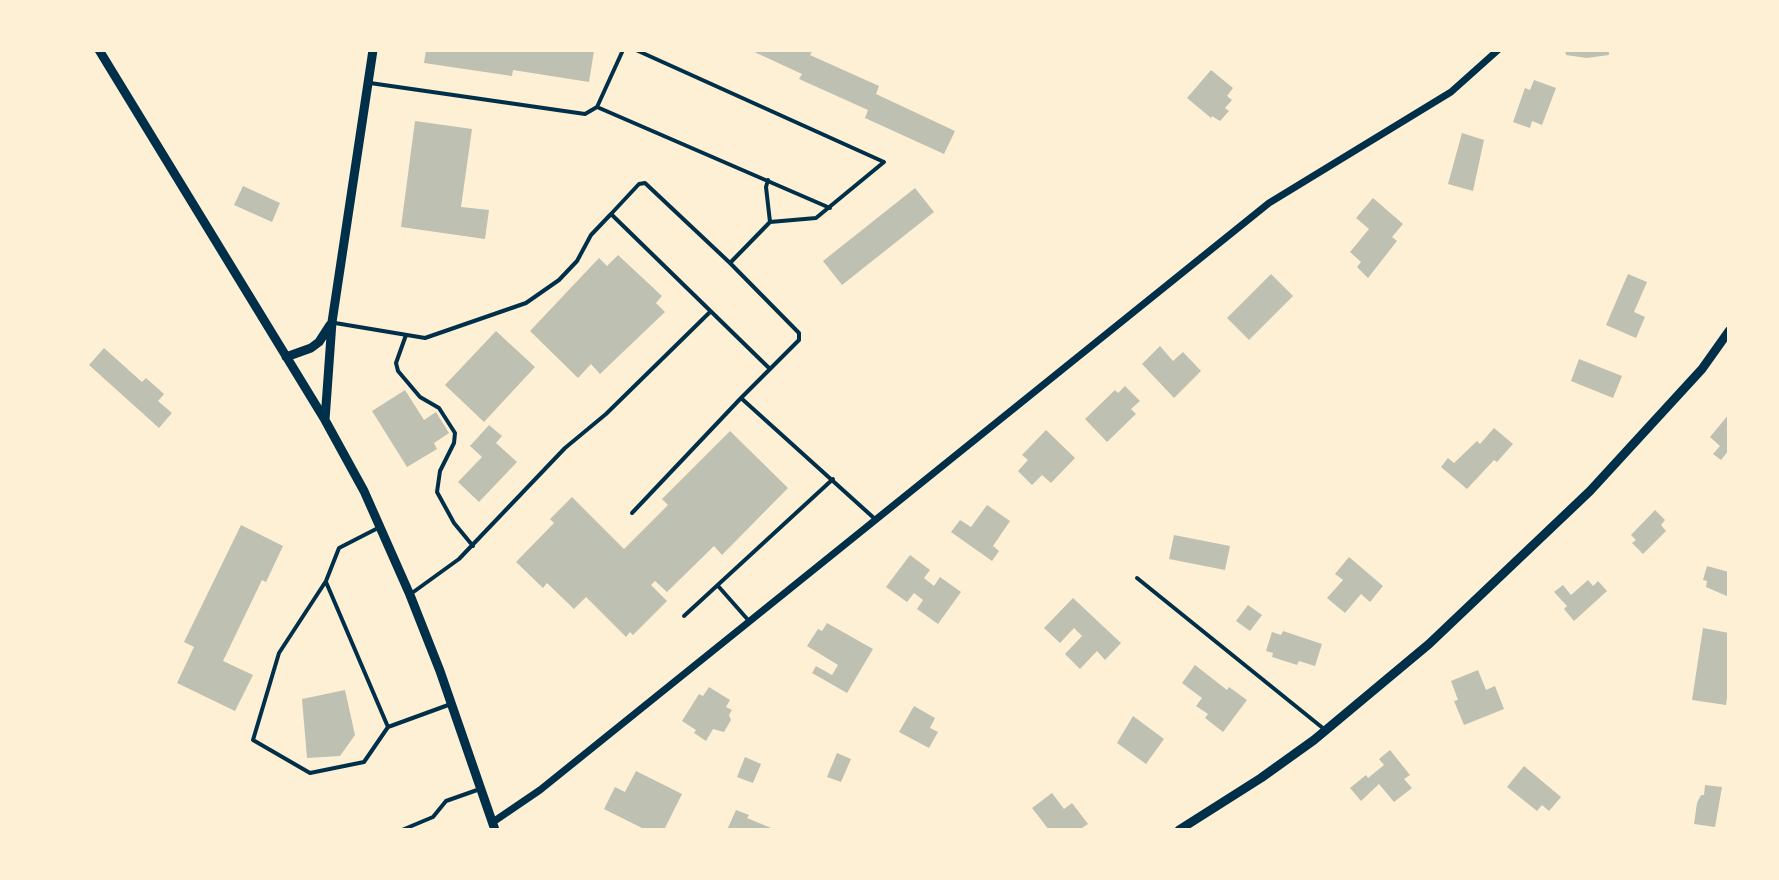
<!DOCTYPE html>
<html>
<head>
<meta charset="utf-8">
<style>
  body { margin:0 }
  #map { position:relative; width:1779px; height:880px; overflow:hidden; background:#fdf0d5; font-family:"Alegreya Sans",sans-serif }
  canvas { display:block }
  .frame { position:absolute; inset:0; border:52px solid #fdf0d5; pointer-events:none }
</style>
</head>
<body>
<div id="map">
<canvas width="1779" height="880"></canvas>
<div class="frame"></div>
</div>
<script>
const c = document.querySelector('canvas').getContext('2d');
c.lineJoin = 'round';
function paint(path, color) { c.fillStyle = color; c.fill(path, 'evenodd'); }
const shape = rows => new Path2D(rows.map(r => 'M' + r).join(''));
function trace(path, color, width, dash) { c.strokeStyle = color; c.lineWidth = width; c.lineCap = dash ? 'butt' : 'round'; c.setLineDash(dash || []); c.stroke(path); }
const building = shape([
  [426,50,590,50,594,51,589,82,513,70,512,76,424,63],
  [750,50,813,50,810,55,879,86,876,94,955,131,944,154,865,118,868,110,799,79,802,74],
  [1565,50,1609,50,1609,55,1587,58,1566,55],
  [1211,70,1233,88,1227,96,1232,100,1225,108,1229,111,1220,121,1212,116,1211,118,1187,98],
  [1534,80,1556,88,1542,125,1532,121,1530,128,1513,122,1525,88,1530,90],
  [415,121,472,129,461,207,489,210,485,239,401,227],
  [1462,133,1484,140,1473,191,1448,184],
  [243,186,280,203,272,222,234,205],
  [915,188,934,212,842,285,823,261],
  [1373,198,1403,224,1392,237,1397,241,1368,278,1357,267,1361,262,1350,252,1369,229,1356,218],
  [618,255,662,296,656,303,665,312,600,374,591,364,578,378,530,331,599,258,607,266],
  [1271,274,1293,296,1249,340,1227,318],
  [1628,274,1647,282,1634,312,1645,317,1636,338,1606,325],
  [496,331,535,367,484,422,445,385],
  [1160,346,1173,361,1183,352,1201,371,1174,398,1142,364],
  [104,348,142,382,146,378,164,394,158,401,172,413,159,428,89,365],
  [1579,359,1622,376,1613,398,1571,381],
  [1125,386,1140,401,1131,409,1136,414,1107,442,1085,419,1115,390,1118,393],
  [405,390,424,420,436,412,449,433,434,443,437,449,407,467,372,411],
  [1729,414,1729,450,1721,460,1713,454,1720,446,1710,437],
  [489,425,502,436,496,443,517,462,479,502,458,482,482,457,470,446],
  [1494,428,1513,444,1497,462,1494,460,1467,489,1441,467,1448,458,1454,463,1477,441,1480,444],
  [1046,430,1075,458,1051,483,1042,475,1032,485,1018,471,1028,460,1022,455],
  [730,431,788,488,722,555,714,546,667,592,655,581,651,585,667,601,633,635,630,632,626,637,586,597,574,609,547,583,543,588,516,562,554,523,550,519,572,497,624,549,668,505,662,499],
  [987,505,1010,521,993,546,999,551,992,561,951,532,960,520,971,527],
  [1655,510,1665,520,1661,525,1666,531,1643,554,1632,543,1636,540,1631,535],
  [241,525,283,546,266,582,262,580,223,661,253,675,235,711,177,683,194,647,184,642],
  [1174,535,1230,546,1225,570,1169,559],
  [910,555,930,570,924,578,934,586,940,577,961,592,938,624,917,609,923,600,914,593,907,602,886,587],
  [1349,557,1383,586,1370,602,1361,594,1345,613,1327,598,1343,580,1335,574],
  [1707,566,1729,572,1729,597,1706,587,1707,581,1703,580],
  [1588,580,1593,586,1598,581,1607,591,1574,621,1564,609,1567,606,1554,592,1563,585,1571,595],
  [1073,598,1121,643,1105,660,1097,651,1080,669,1065,654,1082,636,1074,628,1060,643,1044,628],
  [1248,605,1262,615,1250,631,1236,621],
  [827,623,873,649,847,693,812,673,816,666,832,675,838,665,807,646,818,629,822,631],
  [1703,628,1729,633,1729,683,1726,705,1692,700],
  [1283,631,1322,644,1315,666,1299,661,1297,665,1272,657,1273,653,1266,651,1272,632,1281,635],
  [1195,665,1227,690,1229,687,1247,700,1223,732,1205,718,1208,714,1196,706,1202,698,1182,683],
  [1478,670,1486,690,1495,686,1504,709,1464,725,1454,701,1458,700,1451,681],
  [709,687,730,700,726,707,732,710,729,715,731,720,724,732,713,729,706,741,694,733,696,730,682,721,699,694,703,696],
  [345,690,355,735,340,756,307,758,302,699],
  [914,706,935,718,930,728,938,732,929,748,899,732],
  [1133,716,1164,739,1146,764,1117,743],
  [1390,750,1410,775,1404,779,1412,788,1394,802,1379,784,1361,801,1350,788,1366,775,1368,778,1384,765,1379,759],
  [837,753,851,759,841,782,827,777],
  [745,757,761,764,753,783,737,777],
  [1524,766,1561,797,1549,811,1542,805,1537,811,1507,787],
  [636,771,682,794,664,830,646,830,604,809,615,787,625,792],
  [1705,785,1722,787,1715,827,1694,824,1697,803,1701,795,1704,795],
  [1052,793,1064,809,1072,803,1088,824,1079,830,1049,830,1032,808],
  [736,810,749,815,747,818,776,830,727,830]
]);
const service = shape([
  [636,50,884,162,816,218,770,222,730,263],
  [370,83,585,114,597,107,623,50],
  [597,107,830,208],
  [768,180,766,187,770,222],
  [611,214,639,184,645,183,730,263,799,333,799,340,770,369],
  [335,323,425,338,526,303,559,280,577,261,591,235,611,214,770,369,741,398,875,519],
  [406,335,396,363,398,371,420,397,439,408,455,433,454,443,440,471,437,492,454,523,473,546],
  [632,513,741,398],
  [378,528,339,548,326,581,279,653,253,740,310,773,364,762,388,727,451,704],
  [1137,578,1324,729],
  [326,582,388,727],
  [719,587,749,621],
  [412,593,459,559,565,448,606,414,710,312],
  [684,616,833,479],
  [402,830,433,817,446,801,480,789]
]);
const minor = shape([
  [493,822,540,790,1269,203,1451,92,1498,50]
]);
const tertiary = shape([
  [99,50,325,420,364,491,410,595,440,671,495,830],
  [286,357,311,348,319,342,330,325],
  [325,420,332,322,373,50],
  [1179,830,1261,778,1314,740,1429,644,1590,491,1702,369,1729,331]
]);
paint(building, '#bec0b2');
trace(service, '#003049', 4);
trace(minor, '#003049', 7);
trace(tertiary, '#003049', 9);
</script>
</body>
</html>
